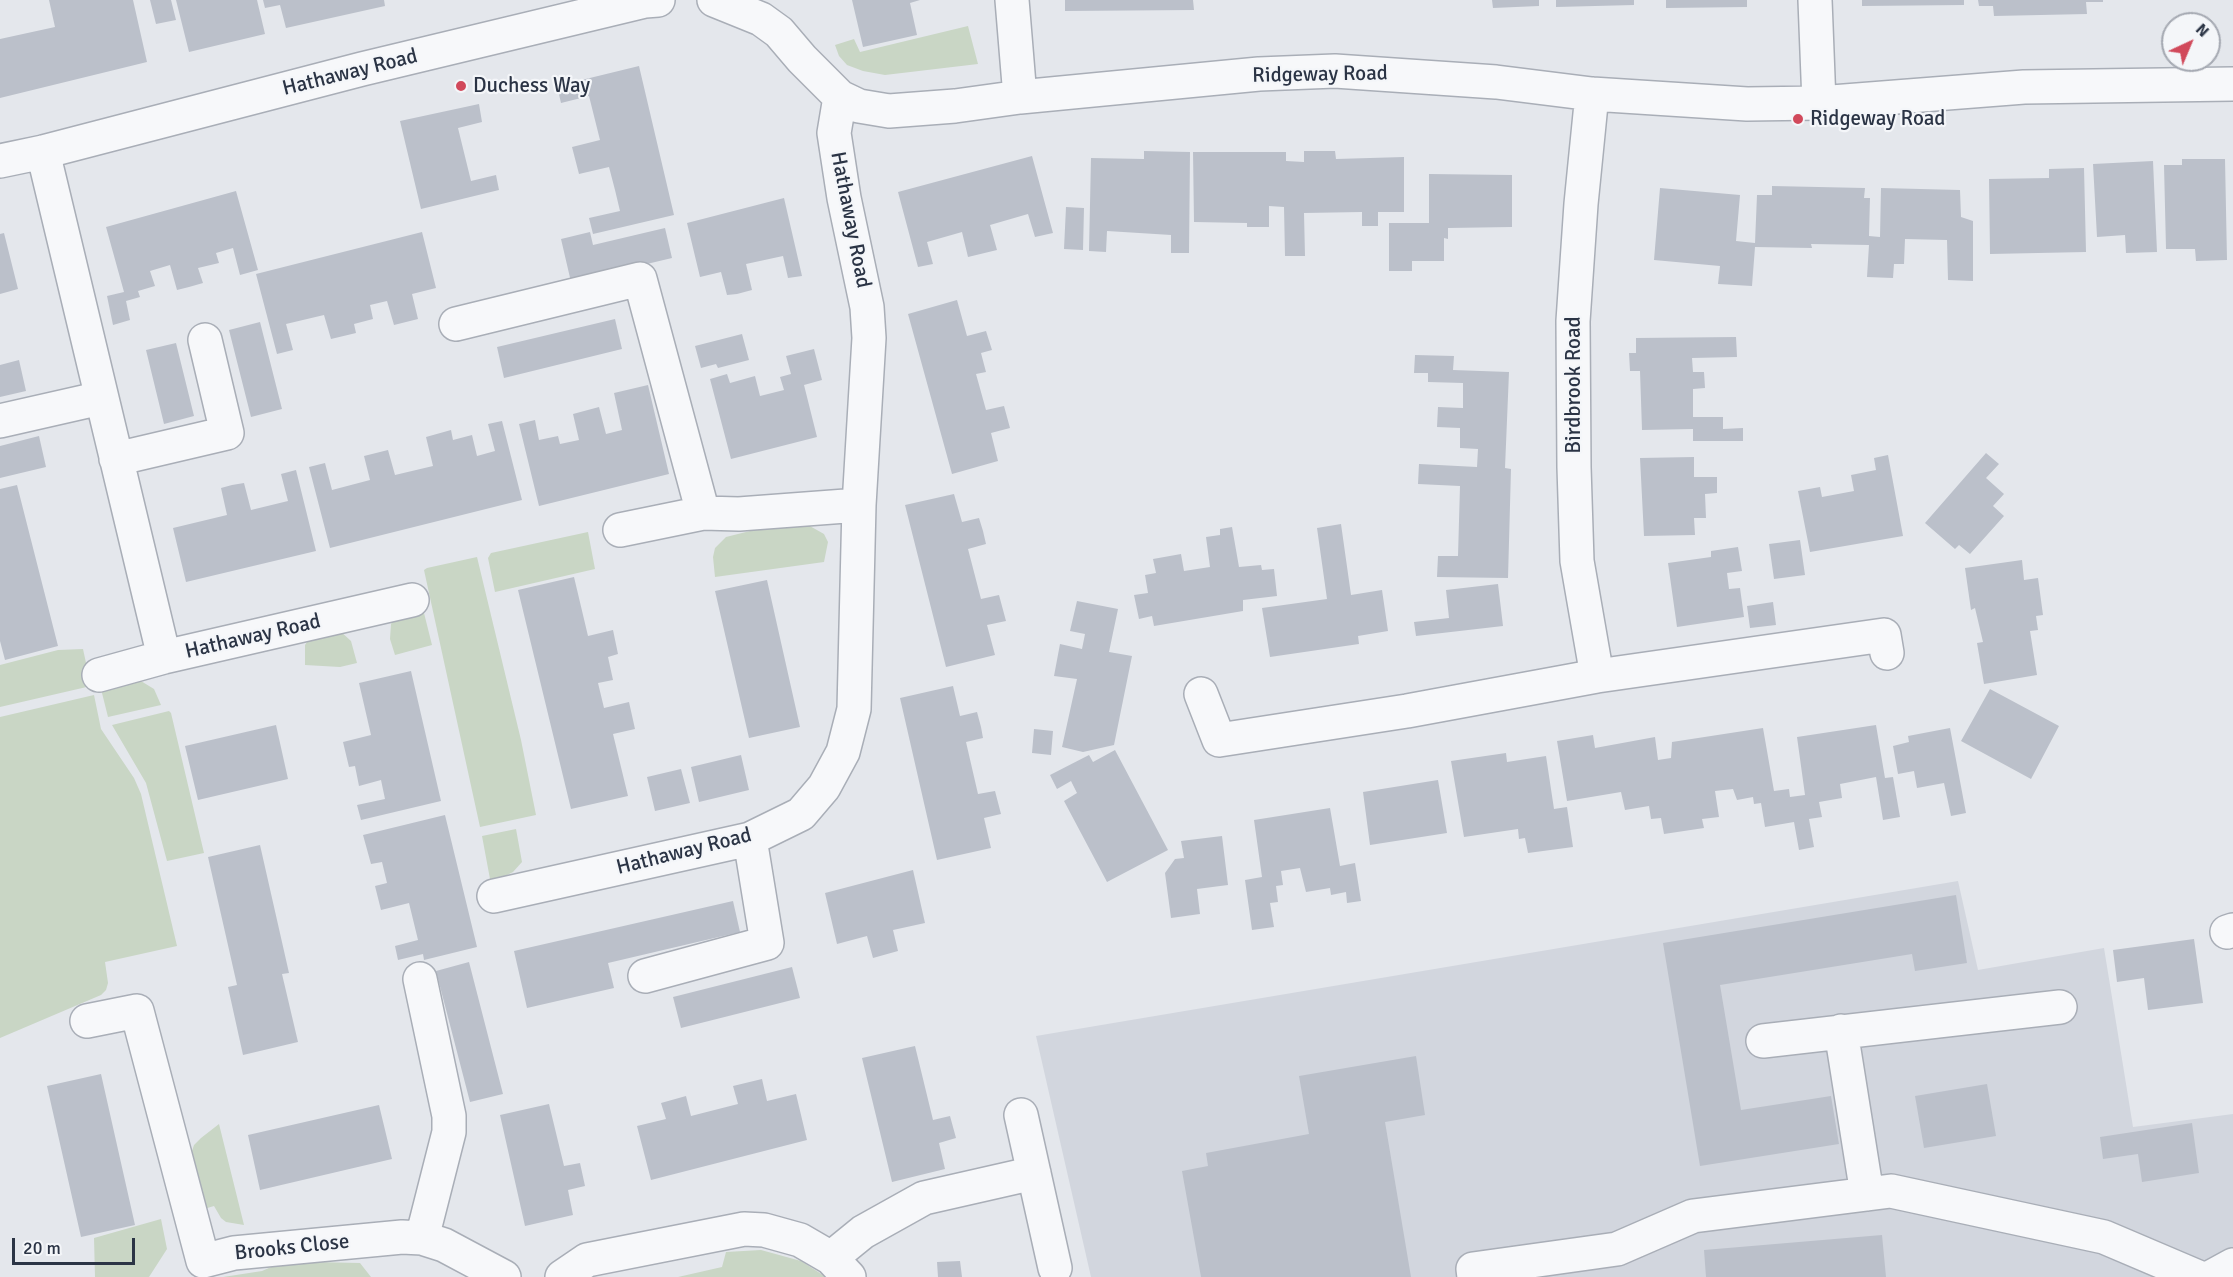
<!DOCTYPE html>
<html>
<head>
<meta charset="utf-8">
<style>
  body { margin:0 }
  #map { position:relative; width:2233px; height:1277px; overflow:hidden; background:#e4e7ec; font-family:Signika,sans-serif }
  canvas { display:block }
  .north { position:absolute; left:2161px; top:12px; width:60px; height:60px; box-sizing:border-box; background:#f4f6f9; border:2px solid #a4a8b1; border-radius:50%; rotate:44deg; font-size:16px; font-weight:700; line-height:24px; text-align:center; color:#2b3445 }
  .north::after { content:''; display:block; margin:auto; width:21px; height:27px; background:#d1495b; clip-path:polygon(50% 0,100% 100%,50% 72%,0 100%) }
  .scale { position:absolute; left:12px; top:1238px; width:123px; height:27px; box-sizing:border-box; border:3px solid #2b3445; border-top:0; padding-left:8px; font-size:18px; line-height:21px; white-space:nowrap; color:#2b3445; -webkit-text-stroke:4px #f4f6f9; paint-order:stroke }
</style>
</head>
<body>
<div id="map">
<canvas width="2233" height="1277"></canvas>
<div class="north">N</div>
<div class="scale">20 m</div>
</div>
<script>
const c = document.querySelector('canvas').getContext('2d');
c.lineJoin = 'round';
function paint(path, color) { c.fillStyle = color; c.fill(path, 'evenodd'); }
const shape = rows => new Path2D(rows.map(r => 'M' + r).join(''));
function trace(path, color, width, dash) { c.strokeStyle = color; c.lineWidth = width; c.lineCap = dash ? 'butt' : 'round'; c.setLineDash(dash || []); c.stroke(path); }
function drawText(font, color, halo, rows, align = 'center') {
  c.font = font + ' Signika,sans-serif'; c.lineWidth = 4.5; c.setLineDash([]); c.textBaseline = 'middle'; c.strokeStyle = halo; c.fillStyle = color; for (const [text, x, y, turn = 0] of rows) {
    c.save(); c.translate(x, y); c.rotate((+turn || 0) * Math.PI / 180); c.textAlign = isNaN(turn) ? turn : align; if (halo) c.strokeText(text, 0, 0); c.fillText(text, 0, 0); c.restore();
  }
}
const built = shape([
  [1958,881,1978,970,2104,948,2133,1127,2233,1114,2233,1277,1091,1277,1036,1036]
]);
const green = shape([
  [968,26,978,64,885,75,863,71,847,65,839,56,835,45,854,39,860,52],
  [808,525,824,534,828,542,824,562,715,577,713,557,715,548,726,537,762,528],
  [588,532,595,569,495,592,488,558,491,553],
  [477,557,521,740,536,815,480,827,424,570,427,568],
  [422,605,432,645,395,655,390,639,391,624,394,619],
  [339,630,351,641,357,663,340,667,305,665,305,645,313,633],
  [83,649,91,686,0,707,0,665,58,650],
  [136,678,154,689,161,705,108,717,101,689],
  [94,695,101,729,134,778,141,794,177,946,105,962,108,983,106,990,101,995,0,1038,0,717],
  [169,711,171,713,204,853,167,861,146,783,112,725],
  [516,829,522,862,513,872,505,876,490,879,482,836],
  [219,1124,244,1225,226,1222,221,1218,214,1206,204,1209,192,1151,194,1145,201,1138],
  [161,1219,167,1249,149,1277,95,1277,94,1238],
  [761,1250,801,1261,826,1277,678,1277,722,1267,726,1252],
  [313,1262,360,1263,371,1277,223,1277,262,1271,278,1264]
]);
const building = shape([
  [49,0,133,0,147,62,0,98,0,39,55,27],
  [150,0,171,0,176,20,156,24],
  [176,0,257,0,265,34,189,52],
  [263,0,384,0,385,6,286,28,280,5,265,8],
  [852,0,920,0,910,3,917,35,863,47],
  [1065,0,1193,0,1194,10,1065,11],
  [1492,0,1539,0,1539,6,1493,8],
  [1556,0,1634,0,1634,5,1556,7],
  [1666,0,1747,0,1747,7,1666,8],
  [1862,0,1964,0,1964,5,1862,6],
  [1978,0,2103,0,2103,2,2086,2,2087,14,1994,16,1993,6,1979,6],
  [639,66,674,215,593,234,589,218,620,211,615,190,609,167,579,174,572,147,600,140,589,96,561,103,557,86],
  [479,104,482,122,458,128,471,181,496,175,499,190,421,209,400,121],
  [1144,151,1190,152,1189,253,1171,253,1171,235,1107,231,1106,252,1089,251,1091,158,1144,159],
  [1304,151,1335,151,1336,159,1404,157,1404,212,1378,212,1378,226,1362,226,1362,212,1304,213,1305,256,1285,256,1284,207,1269,206,1269,227,1247,227,1247,223,1194,222,1193,152,1286,152,1286,161,1304,162],
  [1032,156,1053,233,1035,237,1028,214,990,225,997,250,968,257,962,232,927,242,933,264,918,267,898,192],
  [2182,159,2225,159,2227,260,2196,261,2195,249,2166,249,2164,165,2182,165],
  [2153,161,2157,252,2126,253,2125,235,2097,237,2093,164],
  [2084,168,2086,252,1990,254,1989,179,2049,178,2049,169],
  [1429,174,1512,175,1512,227,1448,228,1448,239,1444,238,1444,261,1412,261,1412,271,1389,271,1389,223,1429,223],
  [1772,186,1865,188,1864,198,1870,198,1869,236,1880,237,1881,188,1960,190,1961,217,1973,221,1973,281,1948,280,1947,240,1905,239,1904,264,1894,264,1893,278,1867,277,1869,245,1811,244,1812,248,1755,247,1752,286,1718,284,1720,266,1654,260,1660,188,1740,195,1736,241,1755,243,1757,195,1772,195],
  [236,191,258,270,240,275,233,248,216,253,219,263,198,268,203,283,189,287,177,290,170,265,150,271,155,286,138,291,140,297,126,301,130,320,113,325,107,296,124,292,106,227],
  [784,198,802,276,788,278,783,256,746,264,752,290,737,294,727,295,721,272,700,277,687,223],
  [1066,207,1084,208,1083,250,1064,249],
  [665,228,672,258,571,282,561,239,590,232,593,245],
  [422,232,436,288,412,294,418,319,394,325,387,301,370,305,373,319,354,324,356,333,331,339,324,315,286,324,293,350,277,354,256,274],
  [4,233,18,289,0,294,0,234],
  [957,300,967,336,986,331,992,350,981,353,986,372,976,374,986,410,1004,406,1010,428,991,433,998,461,952,474,908,314],
  [615,319,622,349,504,378,497,347],
  [260,322,282,409,251,417,229,330],
  [742,334,749,360,718,368,716,364,701,368,695,346],
  [1736,337,1737,357,1692,358,1693,372,1704,372,1705,388,1693,389,1693,417,1723,417,1723,429,1743,428,1743,441,1693,441,1693,429,1642,430,1640,371,1630,371,1629,353,1636,353,1636,338],
  [176,343,194,416,164,424,146,350],
  [814,349,822,380,804,385,817,437,731,459,710,379,727,374,730,383,755,376,760,396,784,390,780,377,791,374,786,356],
  [1415,355,1454,356,1453,370,1509,372,1505,468,1511,469,1508,578,1437,577,1438,556,1458,556,1460,486,1418,484,1419,464,1477,467,1478,449,1460,448,1460,428,1437,427,1438,407,1463,408,1463,383,1428,382,1428,373,1414,373],
  [19,360,26,391,0,397,0,365],
  [648,385,669,474,539,506,519,424,535,420,539,440,558,436,560,444,579,440,573,414,599,407,606,434,622,430,614,393],
  [502,421,522,500,330,548,309,467,325,463,332,490,370,480,364,456,388,450,395,475,433,466,426,437,451,430,453,440,472,435,477,456,495,451,488,424],
  [39,436,46,467,0,478,0,446],
  [1986,453,1999,464,1986,478,2004,494,1993,506,2004,516,1970,554,1959,545,1955,549,1925,523],
  [1888,455,1903,536,1810,552,1798,491,1820,487,1822,497,1854,491,1851,475,1876,470,1874,458],
  [1694,457,1694,477,1717,477,1717,493,1705,494,1706,518,1694,518,1695,535,1644,536,1640,458],
  [296,470,316,551,186,582,173,528,227,515,221,488,232,485,244,483,251,510,288,501,281,474],
  [17,485,58,646,5,660,0,641,0,489],
  [954,494,962,522,979,518,983,531,986,544,968,549,981,599,999,595,1006,621,987,625,995,655,946,667,905,505],
  [1341,524,1351,595,1382,590,1388,631,1358,636,1359,644,1270,657,1262,608,1327,599,1317,528],
  [1232,527,1239,567,1261,565,1262,570,1274,569,1277,596,1243,600,1243,611,1154,626,1152,616,1139,619,1134,595,1148,593,1145,575,1156,573,1153,559,1181,554,1184,571,1210,567,1206,537,1220,535,1220,529],
  [1800,540,1805,575,1774,579,1769,544],
  [1738,547,1742,571,1727,573,1729,589,1740,588,1744,617,1677,627,1668,563,1711,557,1711,551],
  [2022,560,2024,580,2038,578,2043,615,2036,616,2038,630,2030,631,2037,675,1984,684,1977,643,1983,642,1975,608,1971,610,1965,568],
  [574,577,588,636,613,630,618,654,608,657,613,680,598,683,604,708,629,702,635,729,613,734,628,796,571,809,518,590],
  [767,580,800,727,749,738,715,591],
  [1498,584,1503,626,1416,636,1414,622,1449,618,1446,590],
  [1077,601,1118,609,1109,652,1132,656,1114,745,1083,752,1062,747,1077,679,1054,676,1060,644,1082,649,1085,634,1070,631],
  [1773,602,1776,625,1750,628,1747,606],
  [411,671,441,801,361,820,357,805,385,799,381,780,359,786,355,766,349,767,343,742,371,735,359,683],
  [953,686,960,716,977,712,981,727,983,738,966,742,978,794,995,791,1001,814,984,818,991,848,937,860,900,698],
  [1990,689,2059,726,2031,779,1961,741],
  [276,725,288,779,198,800,185,746],
  [1876,725,1885,778,1893,777,1900,817,1883,820,1876,777,1840,784,1842,798,1819,802,1822,817,1809,819,1814,847,1799,850,1794,822,1765,827,1761,803,1754,804,1753,797,1737,800,1733,789,1715,791,1719,817,1702,819,1704,828,1664,834,1661,818,1651,819,1649,806,1625,810,1621,792,1567,801,1557,741,1593,735,1595,748,1655,737,1658,760,1671,758,1672,742,1763,728,1774,791,1789,789,1790,797,1805,795,1797,737],
  [1950,728,1966,813,1951,816,1944,783,1917,788,1914,771,1898,774,1893,746,1909,742,1908,736],
  [1034,729,1053,731,1051,755,1032,753],
  [1115,750,1168,850,1107,882,1064,801,1077,793,1071,781,1057,789,1050,775,1089,755,1093,762],
  [1506,753,1507,762,1546,756,1554,809,1567,807,1573,847,1528,853,1525,838,1519,839,1518,829,1464,837,1451,761],
  [741,755,749,790,699,802,691,767],
  [681,769,690,803,655,811,647,777],
  [1438,780,1447,833,1370,845,1363,792],
  [1330,808,1340,866,1355,863,1361,901,1347,903,1346,892,1331,895,1330,888,1306,892,1300,868,1281,871,1283,885,1276,886,1278,902,1270,903,1274,927,1252,930,1245,880,1262,877,1254,820],
  [445,815,477,947,424,960,423,954,398,960,395,946,418,940,409,903,381,910,375,886,387,883,382,862,371,864,363,835],
  [1222,836,1228,885,1197,889,1200,914,1171,918,1165,873,1175,859,1184,858,1181,841],
  [260,845,289,973,282,974,298,1042,243,1055,228,987,237,985,208,857],
  [913,870,925,923,893,930,898,951,873,958,867,936,837,944,825,893],
  [1956,895,1967,963,1915,971,1912,954,1720,985,1741,1110,1831,1096,1839,1144,1700,1166,1663,943],
  [733,901,740,932,608,963,614,988,527,1008,514,951],
  [2194,939,2203,1003,2148,1010,2144,978,2117,982,2113,950],
  [469,962,503,1094,470,1102,436,971],
  [792,967,800,998,681,1028,673,997],
  [915,1046,933,1120,950,1116,956,1138,939,1143,945,1169,892,1182,862,1058],
  [1416,1056,1425,1115,1385,1122,1411,1277,1201,1277,1182,1171,1208,1166,1206,1153,1309,1134,1299,1076],
  [101,1074,135,1225,81,1237,47,1086],
  [762,1079,767,1101,796,1094,807,1140,651,1180,637,1126,666,1119,661,1103,686,1096,691,1116,738,1104,733,1086],
  [1987,1084,1996,1136,1924,1148,1915,1096],
  [549,1104,564,1166,580,1163,585,1186,568,1190,573,1215,525,1226,500,1115],
  [379,1105,392,1159,260,1190,248,1135],
  [2192,1123,2199,1173,2142,1182,2138,1154,2103,1159,2100,1137],
  [1882,1235,1886,1277,1706,1277,1704,1250],
  [960,1261,962,1277,938,1277,937,1262]
]);
const minor = shape([
  [714,0,761,19,779,32,802,59,840,97,859,106,889,111,955,106,1020,97,1259,74,1335,71,1496,82,1592,94,1747,104,1819,103,2024,87,2233,84],
  [1012,0,1020,97],
  [1815,0,1819,103],
  [1592,94,1581,204,1573,321,1574,467,1577,561,1597,676],
  [43,152,164,657],
  [0,161,43,152,362,69,645,1,658,0],
  [456,324,640,279,703,513],
  [0,421,101,398],
  [116,459,227,433,205,340],
  [620,530,703,513,739,514,859,505],
  [99,675,164,657,412,600],
  [1201,694,1219,740,1407,711,1597,676,1884,635,1887,653],
  [494,896,750,839,801,814,824,787,843,752,854,709,859,505,869,338,867,307,844,198,834,133,840,97],
  [2227,932,2233,930],
  [645,976,767,943,750,839],
  [420,979,449,1116,449,1132,422,1238],
  [87,1021,137,1011,203,1261,234,1253,402,1237,422,1238,444,1245,504,1277],
  [1841,1031,1867,1194],
  [1763,1041,2060,1007],
  [1021,1115,1055,1268],
  [831,1258,863,1232,924,1198,1034,1173],
  [562,1277,587,1260,744,1229,764,1230,800,1240,831,1258,849,1277],
  [1474,1277,1473,1269,1617,1249,1693,1216,1891,1191,2104,1237,2198,1277],
  [2211,1277,2233,1265]
]);
const markers = [
  [461,86,6,"#d1495b"],
  [1798,119,6,"#d1495b"]
];
const streetNames = [
  ["Hathaway Road",350,73,-14],
  ["Ridgeway Road",1320,75,-1],
  ["Hathaway Road",850,220,79],
  ["Birdbrook Road",1574,385,-90],
  ["Hathaway Road",253,637,-13],
  ["Hathaway Road",684,852,-14],
  ["Brooks Close",292,1248,-6]
];
const poiNames = [
  ["Duchess Way",473,86],
  ["Ridgeway Road",1810,119]
];
paint(built, '#d2d6de');
paint(green, '#c9d6c5');
paint(building, '#bbc0ca');
trace(minor, '#a9aeb7', 36);
trace(minor, '#f7f8fa', 33);
for (const [x, y, r, color] of markers) { const dot = new Path2D(); dot.arc(x, y, r, 0, 2 * Math.PI); c.fillStyle = color; c.fill(dot); trace(dot, '#f4f6f9', 2); }
drawText('21px', '#2b3445', '#f4f6f9', streetNames);
drawText('21px', '#2b3445', '#f4f6f9', poiNames, 'left');
</script>
</body>
</html>
